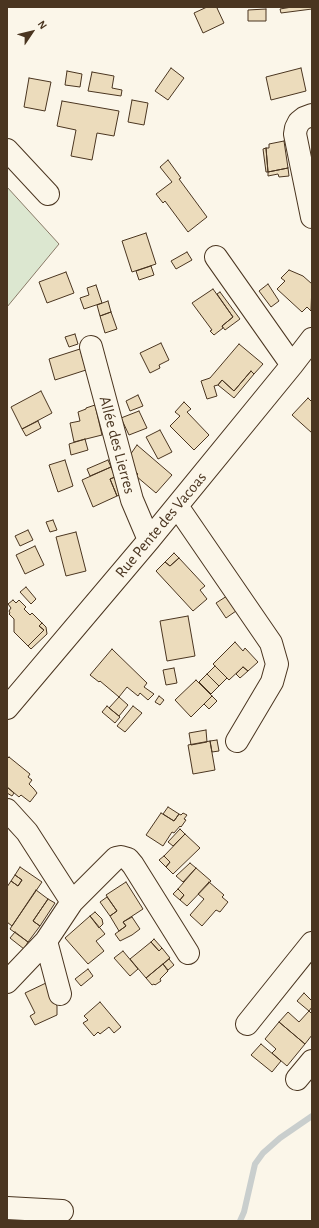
<!DOCTYPE html>
<html>
<head>
<meta charset="utf-8">
<style>
  body { margin:0 }
  #map { position:relative; width:319px; height:1228px; overflow:hidden; background:#fbf6e9; font-family:"Alegreya Sans",sans-serif }
  canvas { display:block }
  .frame { position:absolute; inset:0; border:8px solid #4a3520; pointer-events:none }
  .north { position:absolute; left:12px; top:12px; width:40px; height:40px; -webkit-text-stroke:3px #fbf6e9; paint-order:stroke; rotate:55deg; font-size:11px; font-weight:700; line-height:16px; text-align:center; color:#4a3520 }
  .north::after { content:''; display:block; margin:auto; width:14px; height:18px; background:#4a3520; clip-path:polygon(50% 0,100% 100%,50% 72%,0 100%) }
</style>
</head>
<body>
<div id="map">
<canvas width="319" height="1228"></canvas>
<div class="frame"></div>
<div class="north">N</div>
</div>
<script>
const c = document.querySelector('canvas').getContext('2d');
c.lineJoin = 'round';
function paint(path, color) { c.fillStyle = color; c.fill(path, 'evenodd'); }
const shape = rows => new Path2D(rows.map(r => 'M' + r).join(''));
function trace(path, color, width, dash) { c.strokeStyle = color; c.lineWidth = width; c.lineCap = dash ? 'butt' : 'round'; c.setLineDash(dash || []); c.stroke(path); }
function drawText(font, color, halo, rows, align = 'center') {
  c.font = font + ' "Alegreya Sans",sans-serif'; c.lineWidth = 3; c.setLineDash([]); c.textBaseline = 'middle'; c.strokeStyle = halo; c.fillStyle = color; for (const [text, x, y, turn = 0] of rows) {
    c.save(); c.translate(x, y); c.rotate((+turn || 0) * Math.PI / 180); c.textAlign = isNaN(turn) ? turn : align; if (halo) c.strokeText(text, 0, 0); c.fillText(text, 0, 0); c.restore();
  }
}
const green = shape([
  [7,187,59,244,7,307,7,187]
]);
const stream = shape([
  [240,1221,244,1212,255,1164,263,1153,280,1138,312,1116]
]);
const building = shape([
  [207,7,220,7,217,8,224,23,203,33,194,13,207,7],
  [292,7,312,7,312,9,281,13,280,9,292,7],
  [266,9,266,21,248,21,248,10,266,9],
  [171,68,184,78,168,100,155,91,171,68],
  [301,68,306,91,271,100,266,77,301,68],
  [67,71,82,74,80,87,65,85,67,71],
  [92,72,114,76,112,88,122,90,121,96,88,91,92,72],
  [29,78,51,82,45,111,24,107,29,78],
  [132,100,148,103,144,125,128,122,132,100],
  [62,101,119,111,114,136,97,133,92,160,71,156,76,130,57,126,62,101],
  [284,141,288,168,268,172,266,148,269,148,269,144,284,141],
  [266,148,268,172,266,172,263,149,266,148],
  [168,160,181,178,179,179,207,217,188,232,165,201,163,203,156,194,172,182,160,167,168,160],
  [288,168,289,176,279,177,278,174,268,176,268,172,288,168],
  [146,233,156,264,132,272,122,241,146,233],
  [187,252,192,260,176,269,171,261,187,252],
  [151,266,154,275,139,280,136,271,151,266],
  [289,270,303,276,312,284,311,311,307,307,302,312,277,289,285,281,281,278,289,270],
  [66,272,74,293,47,303,39,282,66,272],
  [268,284,279,301,271,307,259,291,268,284],
  [96,285,102,303,84,309,80,298,89,295,87,288,96,285],
  [213,289,233,317,222,326,223,328,214,335,210,331,212,330,192,303,213,289],
  [220,292,240,319,225,330,222,326,233,317,217,294,220,292],
  [108,301,111,312,100,316,97,305,108,301],
  [111,312,117,329,105,333,100,316,111,312],
  [75,334,78,344,69,347,65,337,75,334],
  [161,343,169,360,159,365,160,368,150,373,140,353,161,343],
  [239,344,263,364,254,374,251,371,234,391,222,380,218,385,214,386,217,396,207,399,201,381,210,378,239,344],
  [80,349,86,370,55,380,49,359,80,349],
  [251,371,254,374,234,398,218,385,222,380,234,391,251,371],
  [41,391,52,413,22,429,11,407,41,391],
  [138,395,143,406,130,411,126,401,138,395],
  [308,398,312,402,312,433,292,415,308,398],
  [184,402,191,409,187,412,209,435,194,450,170,426,180,416,175,412,184,402],
  [95,405,102,435,74,442,70,423,80,421,78,412,86,409,86,408,95,405],
  [139,411,147,428,129,435,121,418,139,411],
  [38,421,41,428,26,436,22,429,38,421],
  [160,430,172,452,158,459,146,437,160,430],
  [85,439,88,450,71,455,69,444,85,439],
  [137,445,172,475,156,493,136,476,138,474,134,471,130,455,137,445],
  [65,460,73,486,58,492,49,465,65,460],
  [108,460,111,467,90,476,87,469,108,460],
  [111,467,115,477,110,479,117,496,93,507,82,480,111,467],
  [115,477,122,494,117,496,110,479,115,477],
  [53,520,57,530,50,532,46,522,53,520],
  [28,530,33,540,20,546,15,536,28,530],
  [76,532,86,571,66,576,56,537,76,532],
  [35,546,44,565,25,574,16,555,35,546],
  [174,553,179,558,170,566,165,562,174,553],
  [179,558,205,586,200,590,207,599,193,611,156,571,165,562,170,566,179,558],
  [26,587,36,599,31,604,20,592,26,587],
  [227,596,236,611,226,618,216,603,227,596],
  [13,600,16,603,19,600,26,607,24,609,30,615,32,613,42,623,39,626,44,630,28,646,14,632,14,619,9,614,10,613,9,611,11,608,8,604,13,600],
  [188,616,195,656,167,661,160,621,188,616],
  [42,623,46,627,47,634,31,649,28,646,44,630,39,626,42,623],
  [235,642,243,651,245,648,258,662,248,671,243,667,229,680,213,664,235,642],
  [112,649,147,683,144,687,154,694,148,700,140,693,138,696,127,687,119,697,100,681,99,682,90,675,112,649],
  [215,666,227,678,219,686,207,674,215,666],
  [243,667,248,671,240,678,236,674,243,667],
  [174,668,177,683,166,685,163,670,174,668],
  [207,674,219,686,211,694,199,682,207,674],
  [196,680,212,696,191,717,175,700,196,680],
  [159,696,164,700,160,705,155,702,159,696],
  [212,696,217,701,209,709,204,704,212,696],
  [119,697,128,705,119,716,109,708,119,697],
  [107,706,120,717,115,723,102,712,107,706],
  [133,706,142,713,125,732,117,726,133,706],
  [206,730,207,742,191,745,189,733,206,730],
  [217,740,219,751,212,752,210,741,217,740],
  [210,741,215,770,193,774,188,745,210,741],
  [9,757,30,774,28,777,32,780,29,784,34,789,37,793,30,802,21,795,19,797,7,787,7,759,9,757],
  [7,787,14,793,12,796,7,793,7,787],
  [168,807,179,814,174,821,163,814,168,807],
  [161,813,174,821,179,814,181,815,183,813,187,815,184,819,186,820,181,827,180,826,174,833,172,832,163,846,146,835,161,813],
  [180,829,185,834,173,846,168,842,180,829],
  [185,834,200,848,173,874,166,867,170,862,164,856,185,834],
  [164,856,170,862,166,867,159,860,164,856],
  [190,863,196,868,183,882,176,876,190,863],
  [20,867,42,882,12,926,7,922,7,887,11,881,18,886,22,880,15,875,20,867],
  [196,868,211,881,187,906,180,900,184,895,178,889,196,868],
  [15,875,22,880,18,886,11,881,15,875],
  [126,882,143,909,123,922,126,926,119,931,110,916,117,911,106,895,126,882],
  [209,882,224,895,222,897,228,902,220,912,216,910,202,926,190,915,204,899,198,894,209,882],
  [178,889,184,895,180,900,173,894,178,889],
  [36,890,48,899,33,921,40,926,28,942,10,929,36,890],
  [107,897,117,911,110,916,100,902,107,897],
  [48,899,55,903,40,926,33,921,48,899],
  [95,912,102,919,103,924,99,928,90,916,95,912],
  [90,916,105,934,96,941,104,951,88,964,65,938,90,916],
  [132,917,140,929,132,935,120,941,115,934,126,926,123,922,132,917],
  [15,932,28,942,24,949,10,938,15,932],
  [154,939,162,948,159,951,151,942,154,939],
  [151,942,159,951,162,948,170,958,146,978,130,959,151,942],
  [123,951,138,969,130,976,114,958,123,951],
  [169,959,174,965,168,970,163,964,169,959],
  [163,964,168,971,160,979,161,981,155,985,154,984,152,985,146,978,163,964],
  [88,969,93,976,81,986,75,979,88,969],
  [46,983,57,1006,57,1015,35,1025,30,1016,35,1013,25,993,46,983],
  [304,993,312,1001,312,1007,309,1011,297,1001,304,993],
  [100,1002,121,1027,114,1033,109,1027,100,1034,98,1032,94,1036,83,1023,88,1020,84,1016,100,1002],
  [309,1011,312,1014,312,1035,305,1044,279,1022,288,1012,299,1022,309,1011],
  [279,1022,305,1044,287,1066,272,1053,276,1049,265,1039,279,1022],
  [261,1044,281,1061,272,1072,251,1055,261,1044]
]);
const minor = shape([
  [312,115,304,118,299,122,296,128,295,134,312,217],
  [7,150,48,194],
  [216,257,292,365],
  [91,347,132,500,149,540],
  [177,506,271,643,277,664,272,682,237,741],
  [7,708,149,540,292,365,312,339],
  [7,810,27,832,72,902],
  [46,941,60,994],
  [7,982,46,941,72,902,116,858,121,857,128,859,133,865,188,953],
  [247,1024,312,943],
  [297,1079,312,1061],
  [7,1208,62,1211]
]);
const streetNames = [
  ["Allée des Lierres",117,445,75],
  ["Rue Pente des Vacoas",161,525,-50]
];
paint(green, '#dce7d0');
trace(green, '#887966', 1);
trace(stream, '#c9cecd', 6);
paint(building, '#ecdcbc');
trace(building, '#4a3520', 1);
trace(minor, '#4a3520', 24);
trace(minor, '#fbf6e9', 22);
drawText('16px', '#4a3520', '#fbf6e9', streetNames);
</script>
</body>
</html>
